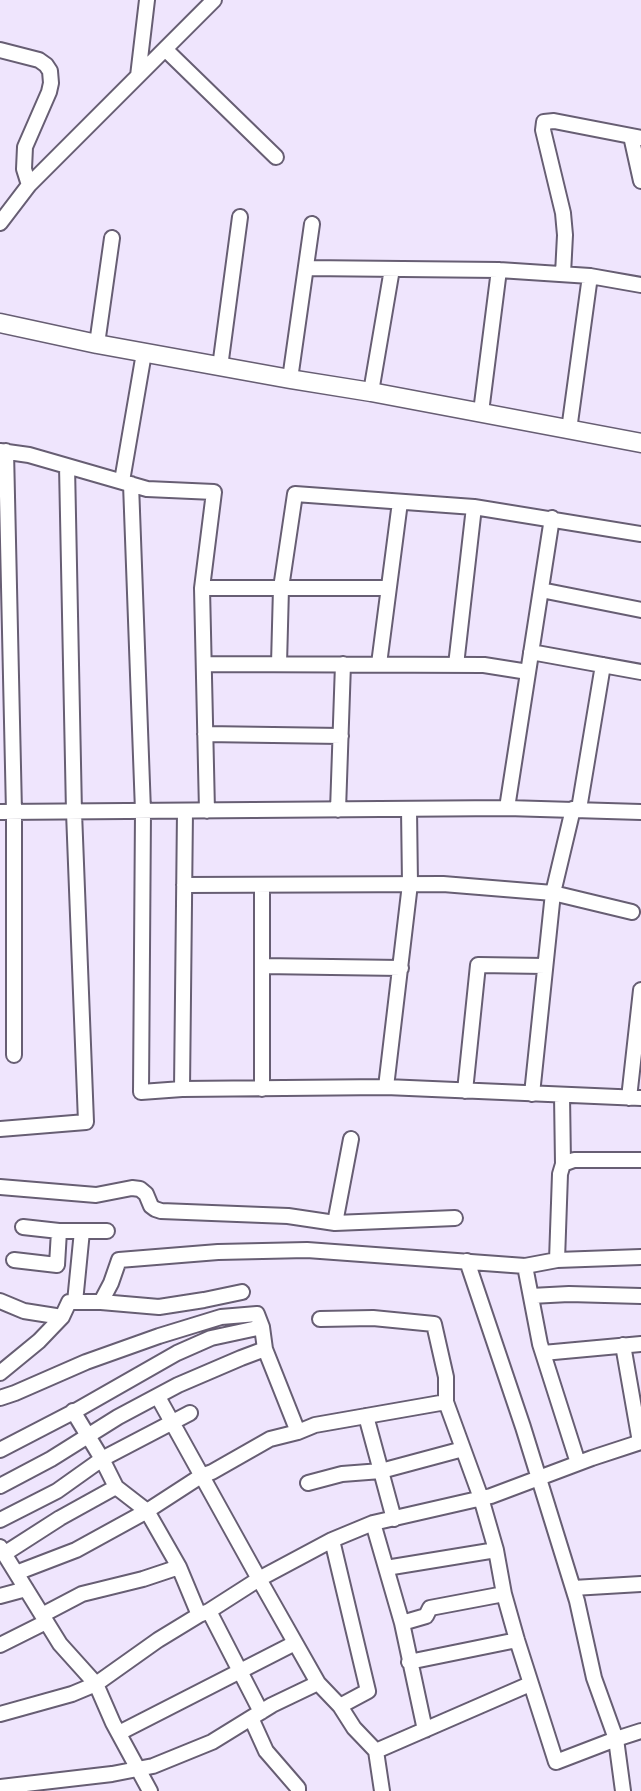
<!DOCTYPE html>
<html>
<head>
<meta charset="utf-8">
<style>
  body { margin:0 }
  canvas { display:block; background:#efe5fd }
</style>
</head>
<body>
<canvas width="641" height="1791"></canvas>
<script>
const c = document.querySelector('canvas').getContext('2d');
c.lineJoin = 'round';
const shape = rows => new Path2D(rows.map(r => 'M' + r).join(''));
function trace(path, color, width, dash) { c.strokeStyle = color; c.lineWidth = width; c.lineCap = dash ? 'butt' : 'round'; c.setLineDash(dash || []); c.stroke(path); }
const minor = shape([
  [165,49,276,157],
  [0,50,39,60,46,65,50,71,51,83,49,92,25,147,24,169,29,185],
  [138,76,147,0],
  [631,136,641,181],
  [0,223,29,185,214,0],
  [306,268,499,270,590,276,641,285],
  [563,274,565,235,563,213,543,130,544,122,554,121,641,138],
  [97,344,112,238],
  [220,367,240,217],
  [290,379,312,224],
  [371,392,392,269],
  [481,412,499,270],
  [569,430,590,276],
  [0,451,29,455,147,489,214,492,202,588,207,811],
  [6,451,14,812,14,1055],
  [122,481,144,353],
  [131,484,143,811,141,1092,182,1089,386,1087,641,1098],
  [202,588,388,588],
  [541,590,641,610],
  [531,652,641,672],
  [204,664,484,665,528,672],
  [279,664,281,588,295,494,474,507,641,534],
  [379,664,400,502],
  [456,665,474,507],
  [205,734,341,736],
  [507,808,552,518],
  [579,809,603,665],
  [338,810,343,664],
  [0,812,507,808,641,812],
  [184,885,443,884,553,893,632,912],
  [262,885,262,1089],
  [262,966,401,968],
  [386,1087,410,884,409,809],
  [182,1089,185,811],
  [465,1091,478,965,545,966],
  [532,1094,553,893,573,809],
  [562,1095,563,1164],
  [629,1098,641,990],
  [0,1129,86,1122,74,812,67,466],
  [0,1187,96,1195,132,1188,140,1189,146,1194,151,1206,155,1209,161,1211,288,1216,335,1223,455,1218],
  [335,1223,351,1139],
  [23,1227,59,1231,107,1231],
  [14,1260,57,1265,59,1231],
  [557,1260,560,1174,563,1164,574,1160,641,1160],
  [467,1261,523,1427,577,1601,594,1678,616,1739,641,1731],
  [525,1266,540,1344,578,1463],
  [531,1296,569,1294,641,1296],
  [0,1301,24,1311,62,1317],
  [75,1302,82,1231],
  [101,1302,159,1307,204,1300,242,1292],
  [320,1319,373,1318,434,1324,446,1377,446,1402,481,1498,496,1550,504,1594,517,1640,556,1762,616,1739,623,1791],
  [623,1345,640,1442],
  [543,1353,641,1344],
  [0,1373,39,1341,62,1317,69,1302,101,1302,111,1283,119,1260,218,1252,307,1250,525,1266,557,1260,641,1257],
  [158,1397,259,1579,318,1683,340,1706,354,1728,376,1751,382,1791],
  [0,1398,15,1393,86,1362,159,1336,221,1317,257,1314,262,1327,265,1349,298,1432],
  [73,1411,102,1459,116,1487,147,1511,179,1567,199,1615],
  [366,1416,394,1519],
  [0,1450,77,1410,177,1353,211,1338,262,1327],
  [308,1483,342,1474,381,1471,463,1449],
  [0,1486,51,1459,118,1417,178,1385,241,1358,265,1349],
  [0,1520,57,1491,102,1459,190,1413],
  [373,1523,402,1623,425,1730],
  [332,1540,368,1691,340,1706],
  [0,1547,60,1644,96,1684,113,1723,150,1791],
  [4,1554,60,1518,116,1487],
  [386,1568,496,1550],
  [16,1573,76,1550,147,1511,201,1476,212,1472,270,1439,298,1432,315,1425,446,1402],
  [573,1588,641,1584],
  [0,1596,26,1589],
  [209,1611,261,1712],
  [42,1615,82,1594,143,1579,179,1567],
  [402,1623,426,1616,430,1608,504,1594],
  [0,1645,46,1622],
  [409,1662,517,1640],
  [0,1714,72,1694,96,1684,158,1640,199,1615,209,1611,259,1579,332,1540,373,1523,491,1496,592,1458,641,1442],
  [251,1718,266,1751,298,1788,298,1791],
  [119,1733,295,1643],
  [376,1751,530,1684],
  [0,1787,112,1774,153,1766,212,1742,272,1705,318,1683]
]);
const tertiary = shape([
  [0,323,97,344,290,379,371,392,641,443]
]);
trace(minor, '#675e73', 18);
trace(tertiary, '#675e73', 21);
trace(minor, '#fff', 14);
trace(tertiary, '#fff', 18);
</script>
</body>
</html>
